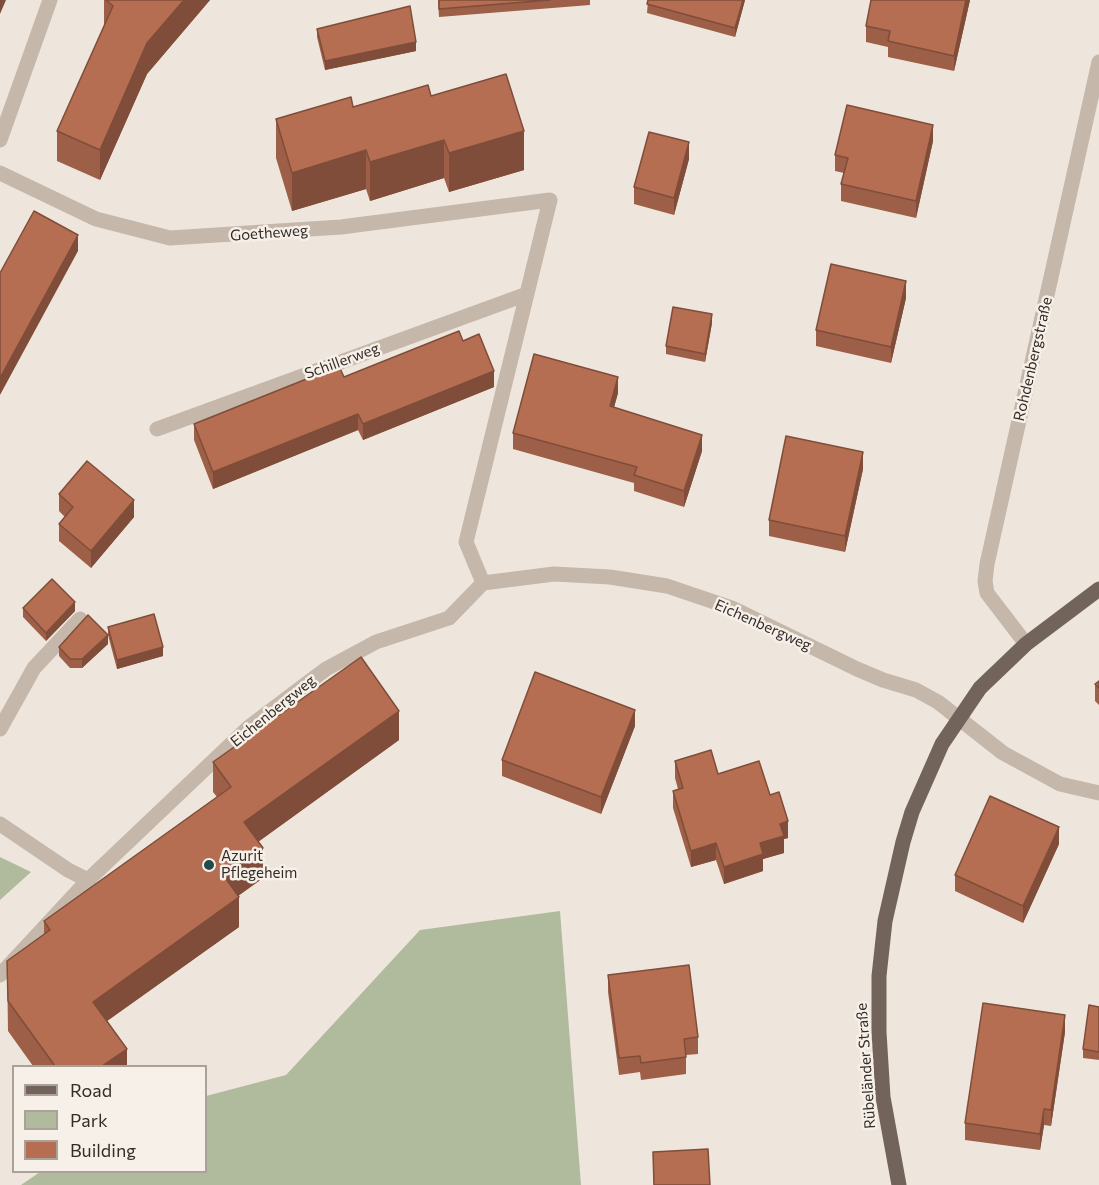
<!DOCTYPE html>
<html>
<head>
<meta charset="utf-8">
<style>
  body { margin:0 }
  #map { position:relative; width:1099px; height:1185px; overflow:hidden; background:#eee6dc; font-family:Commissioner,sans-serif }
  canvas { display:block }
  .legend { position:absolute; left:12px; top:1065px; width:195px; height:108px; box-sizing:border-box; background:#f7f0e8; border:2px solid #a9a29b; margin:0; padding:8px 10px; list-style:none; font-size:18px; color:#332c28 }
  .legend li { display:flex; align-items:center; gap:12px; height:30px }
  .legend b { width:30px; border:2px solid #a9a29b }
</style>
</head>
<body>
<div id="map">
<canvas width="1099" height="1185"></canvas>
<ul class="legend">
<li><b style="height:8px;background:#73645b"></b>Road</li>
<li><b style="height:16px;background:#b0bb9e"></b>Park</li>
<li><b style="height:16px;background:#b66e52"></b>Building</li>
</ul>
</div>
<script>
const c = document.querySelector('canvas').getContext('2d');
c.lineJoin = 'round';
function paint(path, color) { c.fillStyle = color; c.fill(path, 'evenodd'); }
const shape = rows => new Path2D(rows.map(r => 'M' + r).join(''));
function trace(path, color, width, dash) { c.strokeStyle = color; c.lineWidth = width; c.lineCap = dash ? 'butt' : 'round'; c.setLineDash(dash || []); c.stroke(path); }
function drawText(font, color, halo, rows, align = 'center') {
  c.font = font + ' Commissioner,sans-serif'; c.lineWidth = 5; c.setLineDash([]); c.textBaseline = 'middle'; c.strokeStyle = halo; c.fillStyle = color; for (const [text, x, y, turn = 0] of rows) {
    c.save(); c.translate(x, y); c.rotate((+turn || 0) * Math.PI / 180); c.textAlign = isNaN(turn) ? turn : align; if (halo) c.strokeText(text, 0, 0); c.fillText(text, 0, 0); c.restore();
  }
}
const green = shape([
  [0,857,31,872,0,900],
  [560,911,581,1185,21,1185,40,1172,206,1172,206,1096,286,1075,420,930]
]);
const minor = shape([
  [0,140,50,0],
  [0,173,96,219,170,238,341,227,550,200,466,542,483,583],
  [157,429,527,294],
  [1026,644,987,593,985,581,987,564,1099,62],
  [0,729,34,668,80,619],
  [0,824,68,870,88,880],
  [0,975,88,880,249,727,326,669,376,642,449,618,483,583,554,574,610,577,667,586,732,608,857,669,883,680,916,690,938,702,1003,753,1060,784,1099,793]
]);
const major = shape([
  [899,1185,883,1097,879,1032,879,976,885,921,903,842,912,812,942,744,980,688,1026,644,1099,589]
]);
const wall = shape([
  [104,0,210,0,147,74,100,180,57,161,57,131,104,26],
  [438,0,590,0,590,5,439,17],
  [648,0,745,0,735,37,647,13],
  [970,0,954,71,888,57,888,47,866,42,866,26],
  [317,29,416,51,325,70,317,37],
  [431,96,524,170,449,192,444,178,370,201,366,189,292,211,276,158,276,119,353,107],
  [933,141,916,218,841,201,841,184,844,173,835,171,835,155],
  [689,159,674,215,634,204,634,187],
  [906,298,891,363,816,346,816,330],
  [712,323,705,362,666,354,666,346],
  [463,341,494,387,363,440,358,430,213,489,194,440,194,424],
  [618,393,614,407,702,451,684,507,634,491,634,483,513,449,513,433],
  [863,469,845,552,769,536,769,520],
  [59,494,134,517,91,568,59,541,59,524,65,517,59,511],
  [23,608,75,611,46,641,23,617],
  [108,627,163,656,117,669,108,635],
  [108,644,82,668,70,668,59,656,59,647],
  [1099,681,1099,705,1095,701,1095,684],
  [635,726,601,814,502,776,502,760],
  [399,740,258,842,263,878,238,896,239,927,107,1021,127,1066,33,1066,8,1031,7,961,44,935,44,921,217,797,213,792,213,762],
  [675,761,718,774,770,795,788,838,784,839,784,853,763,859,763,871,724,884,716,860,691,867,673,808,673,791,678,789,675,778],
  [1059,844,1023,923,955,891,955,875],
  [608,975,698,1037,698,1054,686,1055,686,1074,641,1080,640,1072,619,1075,608,992],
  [1099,1007,1099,1060,1083,1058,1083,1049],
  [1065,1032,1051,1126,1044,1125,1040,1150,965,1140,965,1123]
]);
const shadedWall = shape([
  [0,0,6,0,0,14],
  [184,0,210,0,147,74,100,180,100,150,147,43],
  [743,0,745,0,735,37,735,28],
  [966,0,970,0,954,71,954,56],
  [416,42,416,51,325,70,325,61],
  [933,125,933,141,916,218,916,201],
  [524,131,524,170,449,192,449,153],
  [444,140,444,178,370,201,370,162],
  [689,142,689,159,674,215,674,198],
  [366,150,366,189,292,211,292,173],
  [78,235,78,251,0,395,0,378],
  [906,281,906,298,891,363,891,347],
  [712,314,712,323,705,362,705,354],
  [494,371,494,387,363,440,363,424],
  [618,377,618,393,610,422,610,406],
  [358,414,358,430,213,489,213,472],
  [702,435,702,451,684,507,684,491],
  [863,452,863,469,845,552,845,536],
  [134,500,134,517,91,568,91,551],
  [75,602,75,611,46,641,46,633],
  [108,635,108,644,82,668,82,659],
  [163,647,163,656,117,669,117,660],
  [635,710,635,726,601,814,601,797],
  [399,711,399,740,244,852,244,822],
  [788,821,788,838,784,839,784,853,763,859,763,871,724,884,724,867,760,843,780,824],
  [1059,827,1059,844,1023,923,1023,906],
  [716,843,716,860,691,867,691,851],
  [263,848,263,878,224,906,224,876],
  [239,897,239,927,93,1031,93,1002],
  [1065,1015,1065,1032,1051,1126,1051,1110],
  [127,1049,127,1066,102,1066],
  [1044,1109,1044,1125,1040,1150,1040,1134]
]);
const building = shape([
  [106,0,184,0,147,43,100,150,57,131,113,6,106,0],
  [439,0,550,0,439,9,439,0],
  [648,0,743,0,735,28,647,4,648,0],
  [871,0,966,0,954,56,888,41,890,31,866,26,871,0],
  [410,6,416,42,325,61,317,29,410,6],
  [506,74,524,131,449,153,444,140,370,162,366,150,292,173,276,119,351,97,353,107,428,85,431,96,506,74],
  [847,105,933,125,916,201,841,184,848,158,835,155,847,105],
  [649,132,689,142,674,198,634,187,649,132],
  [34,211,78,235,0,378,0,273,34,211],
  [831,264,906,281,891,347,816,330,831,264],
  [673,307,712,314,705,354,666,346,673,307],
  [459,331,463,341,479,334,494,371,363,424,358,414,213,472,194,424,339,366,344,377,459,331],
  [534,354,618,377,610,406,702,435,684,491,634,475,637,467,513,433,534,354],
  [786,436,863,452,845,536,769,520,786,436],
  [87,461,134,500,91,551,59,524,73,507,59,494,87,461],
  [52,579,75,602,46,633,23,608,52,579],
  [154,614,163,647,117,660,108,627,154,614],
  [88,615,108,635,82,659,70,659,59,647,88,615],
  [361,657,399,711,244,822,263,848,224,876,239,897,93,1002,127,1049,102,1066,55,1066,8,1001,7,961,50,930,44,921,231,787,213,762,361,657],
  [535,672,635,710,601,797,502,760,535,672],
  [1099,681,1099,688,1095,684,1099,681],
  [711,750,718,774,759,761,770,795,779,792,788,821,780,824,784,836,760,843,763,854,724,867,716,843,691,851,673,791,683,788,675,761,711,750],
  [990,796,1059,827,1023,906,955,875,990,796],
  [689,965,698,1037,684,1039,686,1057,641,1063,640,1056,619,1058,608,975,689,965],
  [983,1003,1065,1015,1051,1110,1044,1109,1040,1134,965,1123,983,1003],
  [1089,1005,1099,1007,1099,1052,1083,1049,1089,1005],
  [708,1149,710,1185,654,1185,653,1152,708,1149]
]);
const markers = [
  [209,865,6,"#234b4f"]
];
const streetNames = [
  ["Goetheweg",269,233,-4],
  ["Rohdenbergstraße",1033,359,-77],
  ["Schillerweg",342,361,-20],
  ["Eichenbergweg",763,625,24],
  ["Eichenbergweg",273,711,-39],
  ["Rübeländer Straße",866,1066,-94]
];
const poiNames = [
  ["Azurit",221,856],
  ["Pflegeheim",221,873]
];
paint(green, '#b0bb9e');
trace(minor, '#c5b7aa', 15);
trace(major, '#73645b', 15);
paint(wall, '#9d5f47');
paint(shadedWall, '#7f4d39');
paint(building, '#b66e52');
trace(building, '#7f4d39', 1.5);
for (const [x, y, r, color] of markers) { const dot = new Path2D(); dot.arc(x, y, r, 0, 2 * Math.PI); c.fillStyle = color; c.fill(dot); trace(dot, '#f7f0e8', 2); }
drawText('15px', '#332c28', '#f7f0e8', streetNames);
drawText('15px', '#332c28', '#f7f0e8', poiNames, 'left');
</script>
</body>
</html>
